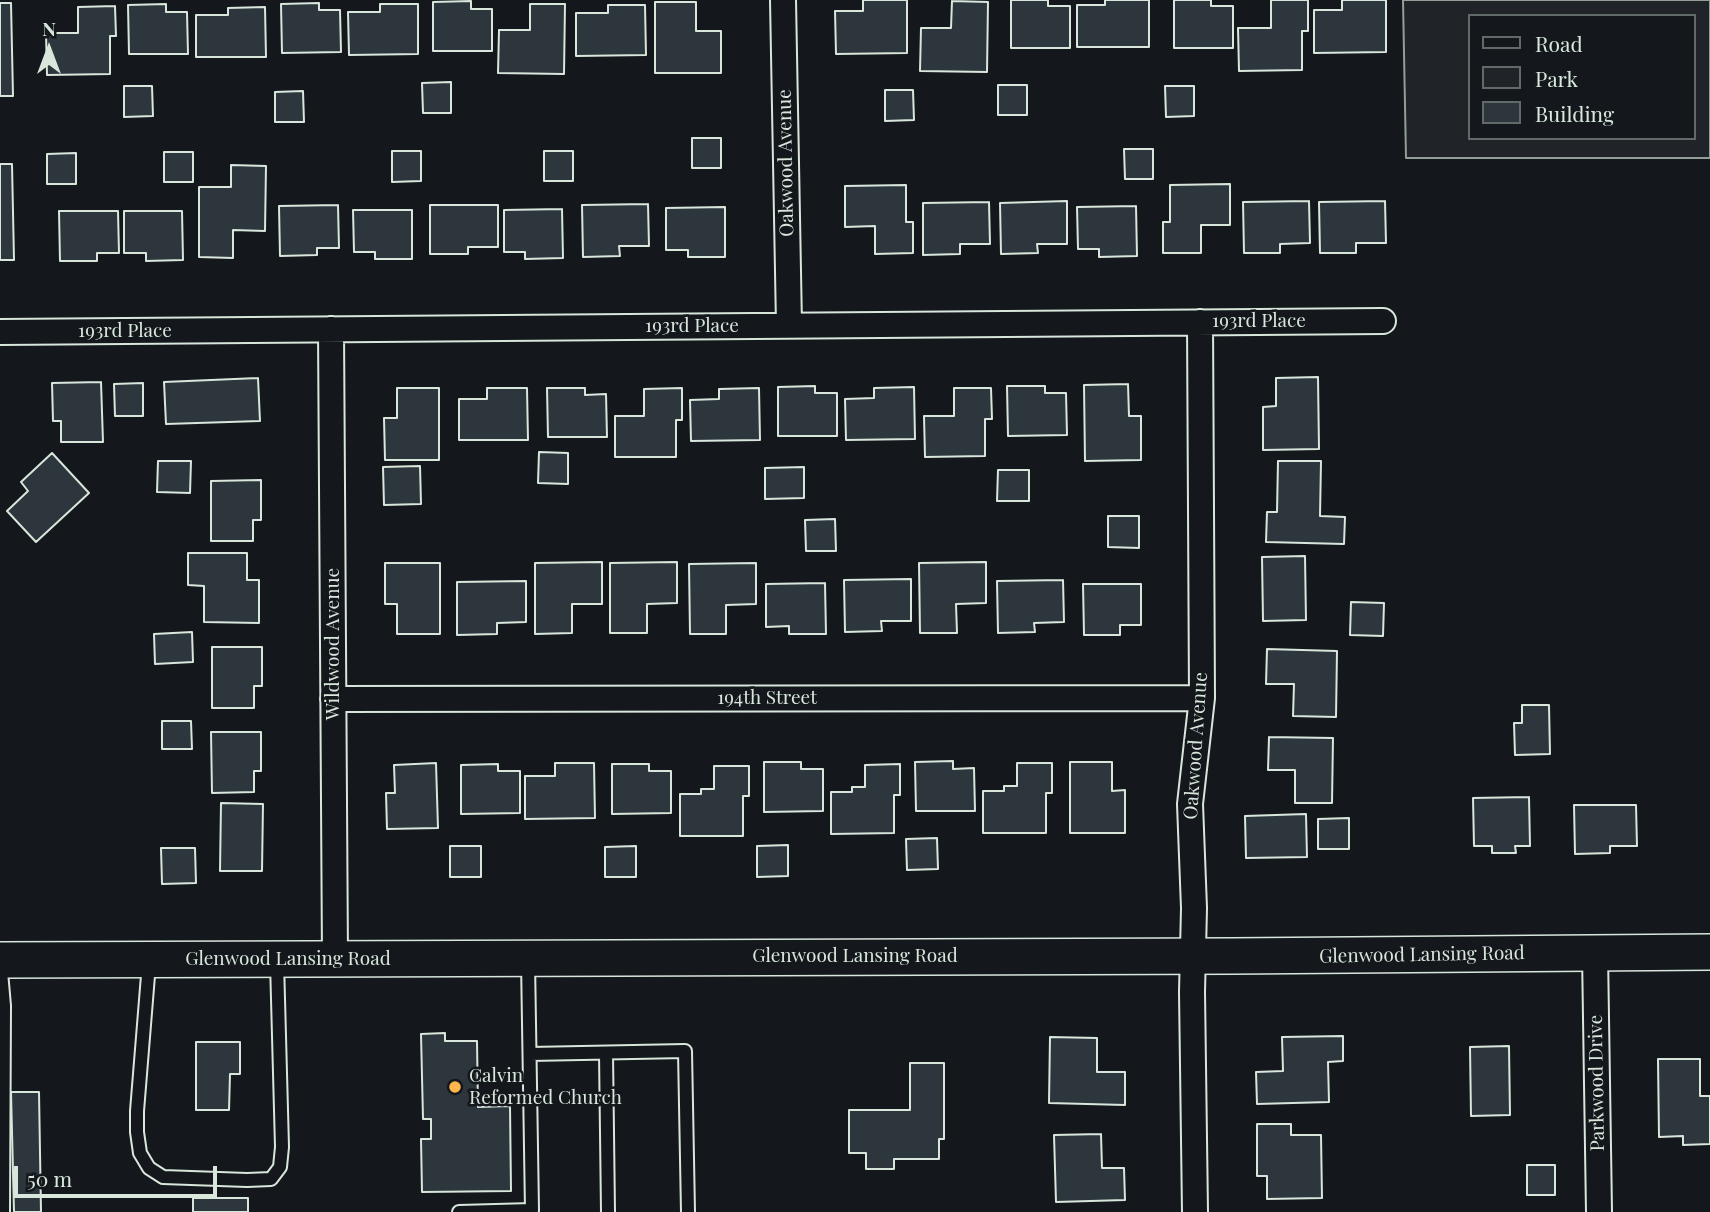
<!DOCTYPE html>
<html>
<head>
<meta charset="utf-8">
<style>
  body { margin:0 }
  #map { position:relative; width:1710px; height:1212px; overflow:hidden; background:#14181c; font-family:"Playfair Display",serif }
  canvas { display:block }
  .legend { position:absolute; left:1468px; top:14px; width:228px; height:126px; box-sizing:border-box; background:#14181c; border:2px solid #626a69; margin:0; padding:9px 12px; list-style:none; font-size:21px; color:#d8e6dc }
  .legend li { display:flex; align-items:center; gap:14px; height:35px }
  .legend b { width:35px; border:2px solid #626a69 }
  .north { position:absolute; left:14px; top:14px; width:70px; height:70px; -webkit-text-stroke:5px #14181c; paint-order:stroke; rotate:0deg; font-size:19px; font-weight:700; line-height:28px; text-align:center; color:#d8e6dc }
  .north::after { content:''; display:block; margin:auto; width:24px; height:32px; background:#d8e6dc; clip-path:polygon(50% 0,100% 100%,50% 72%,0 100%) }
  .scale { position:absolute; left:14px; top:1166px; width:203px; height:32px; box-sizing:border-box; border:4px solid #d8e6dc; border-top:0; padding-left:9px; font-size:21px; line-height:24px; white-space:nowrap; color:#d8e6dc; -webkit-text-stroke:5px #14181c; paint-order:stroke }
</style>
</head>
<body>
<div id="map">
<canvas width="1710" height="1212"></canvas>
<ul class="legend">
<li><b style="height:9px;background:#14181c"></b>Road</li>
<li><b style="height:19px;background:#202428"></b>Park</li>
<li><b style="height:19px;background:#2c363c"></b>Building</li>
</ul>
<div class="north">N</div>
<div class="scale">50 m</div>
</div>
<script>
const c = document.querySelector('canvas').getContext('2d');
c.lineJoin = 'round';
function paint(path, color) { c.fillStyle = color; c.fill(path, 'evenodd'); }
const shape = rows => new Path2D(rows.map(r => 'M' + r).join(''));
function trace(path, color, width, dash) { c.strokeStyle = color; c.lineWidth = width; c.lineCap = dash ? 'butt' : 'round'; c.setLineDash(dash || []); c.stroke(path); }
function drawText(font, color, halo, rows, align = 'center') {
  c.font = font + ' "Playfair Display",serif'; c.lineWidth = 5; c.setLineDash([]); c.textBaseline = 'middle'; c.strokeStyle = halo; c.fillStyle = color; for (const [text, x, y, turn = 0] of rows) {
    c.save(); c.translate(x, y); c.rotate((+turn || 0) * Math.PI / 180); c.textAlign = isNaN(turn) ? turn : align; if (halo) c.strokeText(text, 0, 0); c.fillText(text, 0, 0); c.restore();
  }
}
const green = shape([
  [1403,0,1710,0,1710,158,1406,158,1403,0],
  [1470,16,1694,16,1694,138,1470,138,1470,16]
]);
const building = shape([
  [863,0,907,0,907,53,836,54,835,11,863,11,863,0],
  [1011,0,1048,0,1048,6,1070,6,1070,48,1011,48,1011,0],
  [1105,0,1149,0,1149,47,1077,47,1077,5,1105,5,1105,0],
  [1174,0,1211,0,1211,6,1233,6,1233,48,1174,48,1174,0],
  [1271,0,1308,0,1308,31,1302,31,1302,70,1239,71,1238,28,1271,28,1271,0],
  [1342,0,1386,0,1386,52,1314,53,1314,10,1342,10,1342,0],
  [471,1,471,9,492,9,492,51,433,51,433,2,471,1],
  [952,1,988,2,987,72,920,71,921,28,951,28,952,1],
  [655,2,696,2,696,31,721,31,721,73,655,73,655,2],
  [0,3,11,3,13,96,0,96,0,3],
  [319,3,319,10,340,10,341,52,282,53,281,4,319,3],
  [166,4,166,12,187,12,188,54,129,54,128,5,166,4],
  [380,4,418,4,418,54,349,55,348,12,380,12,380,4],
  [530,4,565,4,564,74,498,73,499,30,530,30,530,4],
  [608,5,645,5,646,55,576,56,576,13,608,13,608,5],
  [115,6,116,36,110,36,110,74,47,75,46,33,78,33,78,7,115,6],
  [265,7,266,57,196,57,196,15,228,15,228,8,265,7],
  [451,82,451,113,423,113,422,83,451,82],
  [998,85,1027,85,1027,115,998,115,998,85],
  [124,86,152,86,153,116,124,117,124,86],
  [1165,86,1194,86,1194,116,1166,117,1165,86],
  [885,90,913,90,914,120,885,121,885,90],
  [303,91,304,122,275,122,275,92,303,91],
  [692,138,721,138,721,168,692,168,692,138],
  [1124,149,1153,149,1153,179,1125,179,1124,149],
  [392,151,421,151,421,181,392,182,392,151],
  [544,151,573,151,573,181,544,181,544,151],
  [164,152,193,152,193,182,164,182,164,152],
  [76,153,76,184,47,184,47,154,76,153],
  [0,164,12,164,14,260,0,260,0,164],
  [231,165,266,166,265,231,233,230,233,258,199,257,199,187,231,187,231,165],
  [1230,184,1230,225,1201,225,1201,253,1163,253,1163,222,1170,222,1170,185,1230,184],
  [906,185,906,222,913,222,913,253,875,254,875,226,845,227,845,186,906,185],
  [1067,201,1067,244,1037,244,1038,253,1001,254,1000,203,1067,201],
  [1309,201,1310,243,1280,244,1280,253,1244,253,1243,202,1309,201],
  [1385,201,1386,243,1356,243,1356,253,1320,253,1319,202,1385,201],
  [989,202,990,244,960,244,960,254,923,255,923,203,989,202],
  [648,204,649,246,619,246,620,256,583,257,582,205,648,204],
  [338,205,339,248,317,248,317,255,280,256,279,206,338,205],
  [430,205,498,205,498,247,468,247,468,254,430,254,430,205],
  [1136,206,1137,256,1099,257,1099,249,1078,249,1077,207,1136,206],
  [725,207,725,257,688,257,688,250,666,250,666,208,725,207],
  [562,209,563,258,525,259,525,252,504,252,504,210,562,209],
  [353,210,412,210,412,259,375,259,375,252,354,252,353,210],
  [59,211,118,211,119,253,97,253,97,261,60,261,59,211],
  [124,211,182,211,183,260,146,261,146,253,124,253,124,211],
  [1318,377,1319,449,1263,450,1263,407,1276,406,1276,378,1318,377],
  [258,378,260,421,166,424,164,382,258,378],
  [101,382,103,442,61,442,61,421,53,421,52,383,101,382],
  [143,383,143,416,115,416,114,384,143,383],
  [1128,384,1129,416,1141,416,1141,460,1085,461,1084,385,1128,384],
  [815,386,815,393,837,393,837,436,778,436,778,387,815,386],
  [1007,386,1045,386,1045,393,1066,393,1067,435,1008,436,1007,386],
  [914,387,915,439,846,440,845,399,874,398,874,388,914,387],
  [397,388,439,388,439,460,385,460,384,418,397,418,397,388],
  [487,388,527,388,528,440,459,440,459,399,487,399,487,388],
  [547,388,585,388,585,395,606,394,607,437,548,437,547,388],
  [682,388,682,420,676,420,676,457,615,457,615,416,644,416,644,389,682,388],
  [759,388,760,440,691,441,690,400,719,399,719,389,759,388],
  [954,388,991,388,992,419,985,419,985,456,925,457,924,416,954,416,954,388],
  [539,452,568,453,568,484,538,483,539,452],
  [52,453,89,493,36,542,7,511,28,491,21,482,52,453],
  [158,461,191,461,190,493,157,492,158,461],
  [1278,461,1321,461,1320,516,1345,517,1344,544,1266,542,1267,512,1277,512,1278,461],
  [420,466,421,504,384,505,383,467,420,466],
  [804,467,804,498,765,499,765,468,804,467],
  [998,470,1029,470,1029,501,997,501,998,470],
  [261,480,261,520,253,520,253,541,211,541,211,481,261,480],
  [1108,516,1139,516,1139,548,1108,547,1108,516],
  [835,519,836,551,806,551,805,520,835,519],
  [188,553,247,553,247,580,259,580,259,623,204,622,204,586,188,585,188,553],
  [1305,556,1306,620,1263,621,1262,557,1305,556],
  [602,562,602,604,572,604,572,633,535,634,535,563,602,562],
  [677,562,677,603,647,604,647,633,610,633,610,563,677,562],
  [986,562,986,603,956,604,957,633,920,633,919,563,986,562],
  [385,563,440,563,440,634,397,634,397,604,385,604,385,563],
  [756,563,756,604,726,605,726,634,690,634,689,564,756,563],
  [911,579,911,621,881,621,882,631,845,632,844,580,911,579],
  [1063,580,1064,622,1034,623,1035,632,998,633,997,581,1063,580],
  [526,581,526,622,497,623,497,634,457,635,457,582,526,581],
  [825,583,826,634,789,634,789,626,766,627,766,584,825,583],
  [1083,584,1141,584,1141,625,1120,625,1120,635,1084,635,1083,584],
  [1351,602,1384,603,1383,636,1350,635,1351,602],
  [192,632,193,662,155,664,154,634,192,632],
  [212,647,262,647,262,686,254,686,254,708,212,708,212,647],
  [1267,649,1337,651,1336,717,1293,716,1294,684,1266,684,1267,649],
  [1522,705,1549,705,1550,754,1515,755,1514,723,1522,723,1522,705],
  [162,721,191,721,192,749,162,749,162,721],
  [211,732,261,732,261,771,254,771,254,792,212,793,211,732],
  [1269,737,1333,738,1332,803,1295,803,1295,770,1268,770,1269,737],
  [953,761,953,769,974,768,975,811,916,811,915,762,953,761],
  [764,762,801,762,801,769,823,769,823,811,764,812,764,762],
  [1070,762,1112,762,1112,791,1125,790,1125,833,1070,833,1070,762],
  [436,763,438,828,387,829,386,793,395,793,394,765,436,763],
  [555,763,594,763,595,818,525,819,525,776,555,776,555,763],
  [1017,763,1052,763,1052,793,1046,793,1046,833,983,833,983,791,1004,791,1004,786,1017,786,1017,763],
  [498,764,498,771,520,771,520,813,461,814,461,765,498,764],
  [612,764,649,764,649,771,671,771,671,813,612,814,612,764],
  [900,764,900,795,894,795,894,833,831,834,831,792,852,792,852,787,865,787,865,765,900,764],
  [714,766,749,766,749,796,743,796,743,836,680,836,680,794,701,794,701,789,714,789,714,766],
  [1529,797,1530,846,1515,846,1516,853,1492,853,1492,846,1474,846,1473,798,1529,797],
  [221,803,263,804,262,871,220,871,221,803],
  [1574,805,1636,805,1637,846,1610,846,1610,853,1575,854,1574,805],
  [1306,814,1307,857,1246,858,1245,816,1306,814],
  [1349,818,1349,849,1318,849,1318,819,1349,818],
  [937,838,938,869,907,870,906,839,937,838],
  [788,845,788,876,757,877,757,846,788,845],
  [450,846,481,846,481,877,450,877,450,846],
  [636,846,636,877,605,877,605,847,636,846],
  [161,848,195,848,196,883,162,884,161,848],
  [445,1033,445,1041,477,1041,478,1107,510,1106,511,1191,422,1192,421,1139,431,1139,431,1119,423,1119,421,1034,445,1033],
  [1343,1036,1343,1061,1328,1062,1329,1102,1257,1104,1256,1072,1283,1071,1282,1037,1343,1036],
  [1050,1037,1097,1038,1097,1072,1125,1072,1125,1105,1049,1103,1050,1037],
  [196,1042,240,1042,240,1074,230,1074,229,1110,196,1110,196,1042],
  [1509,1046,1510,1115,1471,1116,1470,1047,1509,1046],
  [1658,1059,1700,1059,1700,1096,1710,1096,1710,1144,1683,1145,1683,1136,1659,1137,1658,1059],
  [910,1063,944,1063,944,1139,939,1139,939,1159,894,1159,894,1169,866,1169,866,1153,849,1153,849,1110,910,1110,910,1063],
  [11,1092,39,1092,41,1212,14,1212,11,1092],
  [1257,1124,1291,1124,1291,1135,1321,1135,1322,1198,1267,1199,1267,1176,1257,1176,1257,1124],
  [1101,1134,1102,1168,1124,1168,1125,1200,1056,1202,1054,1135,1101,1134],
  [1527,1165,1555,1165,1555,1195,1527,1195,1527,1165],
  [193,1198,248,1198,248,1212,193,1212,193,1198]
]);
const service = shape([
  [0,960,4,1006,3,1212],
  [149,963,137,1111,137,1132,140,1153,149,1168,163,1177,247,1180,271,1179,280,1167,282,1147,277,962],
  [606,1053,608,1212],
  [530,1054,685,1051,688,1212],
  [459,1212,532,1210,528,961]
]);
const minor = shape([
  [783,0,789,325],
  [331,329,335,958],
  [0,332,1383,321],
  [333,699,1202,698],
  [1595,953,1599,1212],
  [1195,1212,1192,992,1194,908,1190,804,1202,698,1200,322]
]);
const secondary = shape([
  [0,960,1233,956,1710,952]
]);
const markers = [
  [455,1087,7,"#ffb74d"]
];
const streetNames = [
  ["Oakwood Avenue",786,163,-91],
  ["193rd Place",1259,321],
  ["193rd Place",692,326],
  ["193rd Place",125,331],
  ["Wildwood Avenue",333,644,-90],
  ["194th Street",767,698],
  ["Oakwood Avenue",1196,746,-86],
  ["Glenwood Lansing Road",1422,955,-1],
  ["Glenwood Lansing Road",855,956],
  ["Glenwood Lansing Road",288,959],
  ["Parkwood Drive",1597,1083,-91]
];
const poiNames = [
  ["Calvin",469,1076],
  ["Reformed Church",469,1098]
];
paint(green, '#202428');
trace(green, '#939e99', 2);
paint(building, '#2c363c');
trace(building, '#d8e6dc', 2);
trace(service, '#d8e6dc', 16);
trace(minor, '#d8e6dc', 28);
trace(secondary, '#d8e6dc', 38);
trace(service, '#14181c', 12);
trace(minor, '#14181c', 24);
trace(secondary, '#14181c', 35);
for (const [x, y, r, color] of markers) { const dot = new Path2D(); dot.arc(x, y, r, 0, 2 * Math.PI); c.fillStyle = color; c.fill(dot); trace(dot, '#14181c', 2.5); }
drawText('19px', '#d8e6dc', '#14181c', streetNames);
drawText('19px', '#d8e6dc', '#14181c', poiNames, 'left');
</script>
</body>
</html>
